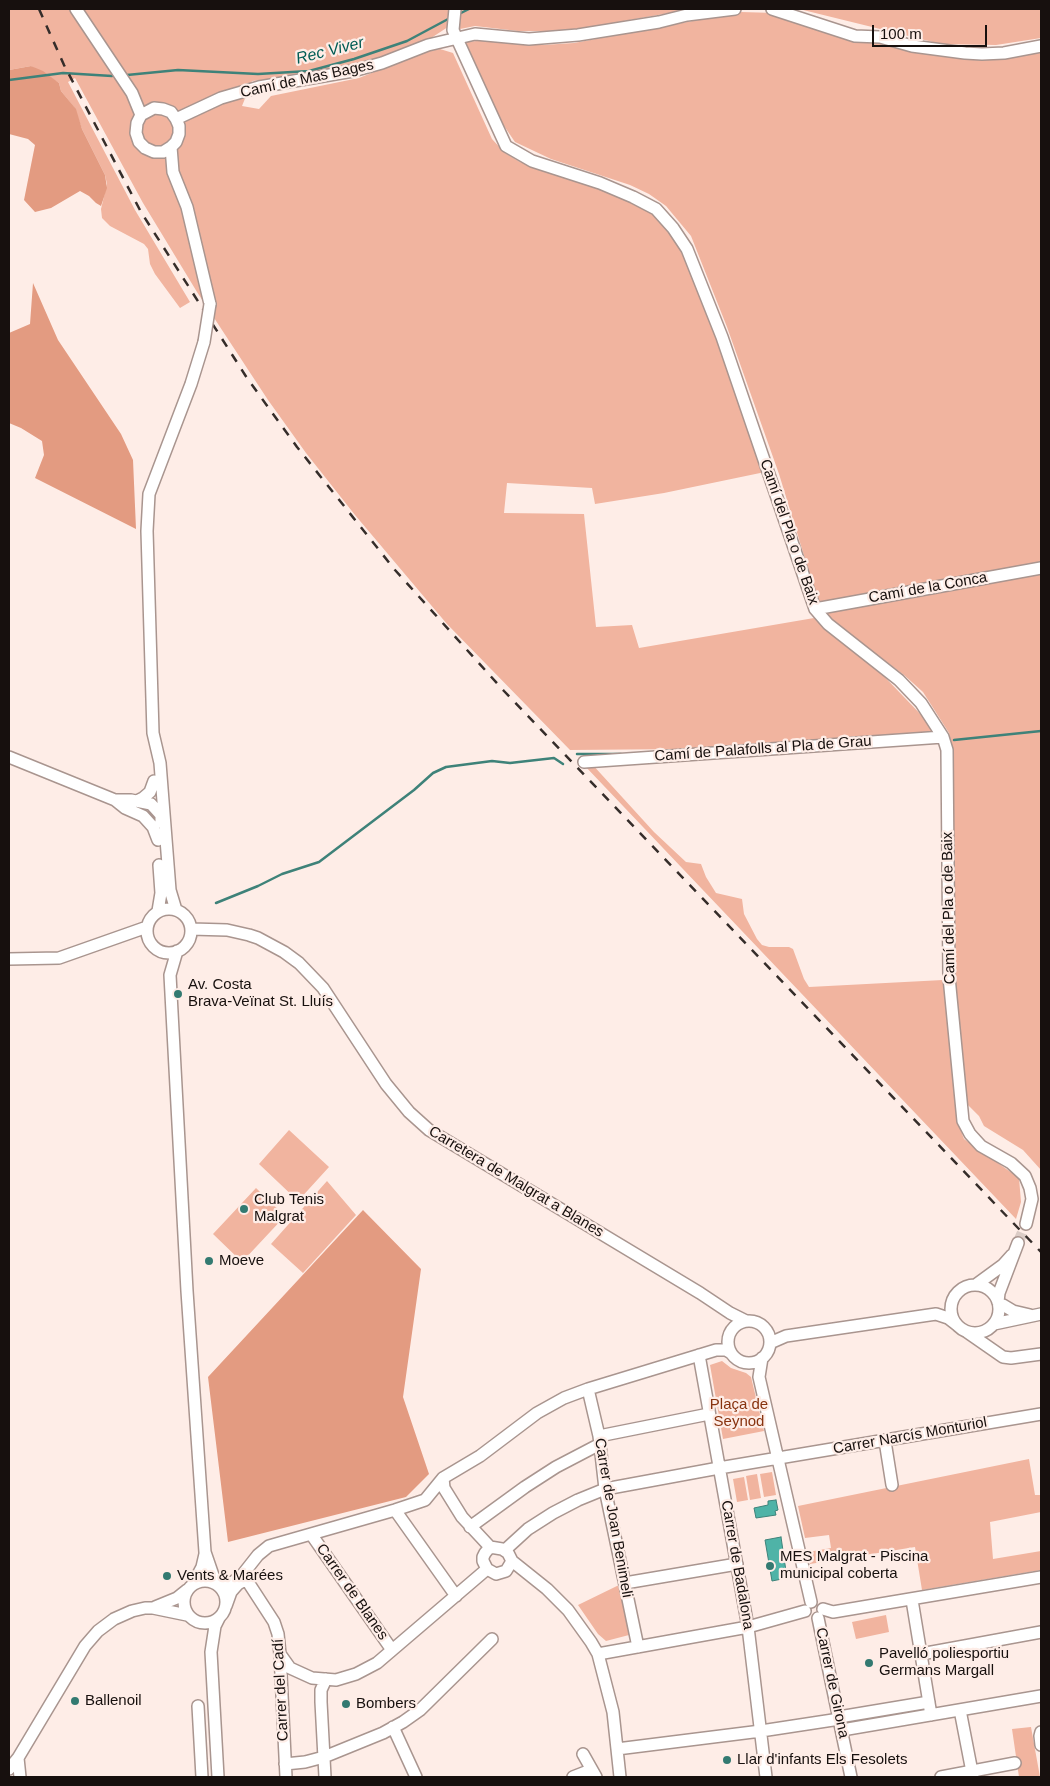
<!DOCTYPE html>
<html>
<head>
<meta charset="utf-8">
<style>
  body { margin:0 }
  #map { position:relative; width:1050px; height:1786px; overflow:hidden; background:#feede7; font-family:Arial,sans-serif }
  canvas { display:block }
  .frame { position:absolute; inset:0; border:10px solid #17100e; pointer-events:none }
  .scale { position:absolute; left:872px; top:25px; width:115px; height:22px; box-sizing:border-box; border:2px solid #17100e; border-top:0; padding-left:6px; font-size:15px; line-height:18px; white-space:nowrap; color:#17100e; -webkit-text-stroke:4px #feede7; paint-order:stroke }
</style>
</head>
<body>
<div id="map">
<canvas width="1050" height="1786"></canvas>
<div class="frame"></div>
<div class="scale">100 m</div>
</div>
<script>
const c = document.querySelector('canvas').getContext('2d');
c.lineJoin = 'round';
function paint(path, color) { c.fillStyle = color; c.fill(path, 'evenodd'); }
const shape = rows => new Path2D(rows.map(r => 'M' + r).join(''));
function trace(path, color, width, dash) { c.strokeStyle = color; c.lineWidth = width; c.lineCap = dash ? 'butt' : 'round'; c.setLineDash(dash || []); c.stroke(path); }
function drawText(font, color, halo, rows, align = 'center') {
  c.font = font + ' Arial,sans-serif'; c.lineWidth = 4.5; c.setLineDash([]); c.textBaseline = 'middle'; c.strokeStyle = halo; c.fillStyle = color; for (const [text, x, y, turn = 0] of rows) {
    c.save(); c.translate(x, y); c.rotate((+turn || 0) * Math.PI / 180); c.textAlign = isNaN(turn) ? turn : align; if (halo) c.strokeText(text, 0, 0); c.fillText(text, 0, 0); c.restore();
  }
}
const green = shape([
  [9,9,692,9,567,31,518,31,475,26,460,29,457,21,422,44,378,60,316,74,252,81,242,106,259,109,271,96,359,78,424,52,440,49,453,53,492,139,505,153,520,162,612,192,650,210,670,232,692,272,765,472,664,493,595,504,592,488,507,483,504,513,584,514,596,627,632,625,639,648,814,618,877,669,928,722,935,734,687,749,570,750,447,624,355,515,306,453,268,400,197,292,143,203,75,78,68,82,135,210,190,302,180,308,155,274,150,264,148,249,144,244,110,226,102,218,101,209,107,184,105,175,82,129,74,107,61,91,59,83,31,66,9,70],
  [799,9,1041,9,1041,38,996,45,941,44],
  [741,12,775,13,812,27,889,46,959,58,997,57,1041,53,1041,1170,1023,1150,984,1126,979,1116,964,1101,952,977,951,879,952,748,949,733,923,692,904,675,843,629,827,614,818,601,779,474,727,327,691,236,666,206,649,194,630,185,551,159,515,142,500,120,464,42,502,39,543,45,574,43],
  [591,763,654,832,686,862,701,864,706,877,716,893,742,899,744,914,757,939,762,945,769,947,789,947,793,949,804,979,809,987,943,980,957,1120,964,1139,1019,1178,1021,1202,1016,1219,584,765],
  [289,1130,329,1167,298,1201,259,1164],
  [327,1181,356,1215,303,1273,271,1244],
  [256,1188,285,1216,242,1262,213,1234],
  [722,1361,731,1368,746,1373,751,1377,764,1431,723,1439,710,1365],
  [1029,1459,1035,1495,1041,1495,1041,1512,990,1522,993,1559,1041,1551,1041,1570,922,1590,915,1547,810,1564,808,1552,831,1548,829,1535,805,1538,798,1506],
  [772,1472,776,1495,764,1497,760,1474],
  [757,1474,761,1498,750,1500,746,1476],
  [744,1477,748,1500,737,1502,733,1479],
  [619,1585,629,1635,606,1641,598,1634,578,1605],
  [886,1615,889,1632,856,1639,852,1622],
  [1031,1727,1040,1777,1019,1777,1012,1729]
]);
const forest = shape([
  [31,66,43,71,59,83,61,91,76,109,82,129,105,175,107,188,101,206,96,203,89,196,80,191,51,208,35,212,24,200,35,145,28,139,9,134,9,70],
  [33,283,58,340,121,434,133,460,136,529,35,478,44,455,42,441,21,428,9,423,9,333,30,324],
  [363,1210,421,1269,403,1397,429,1474,406,1497,228,1542,208,1377]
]);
const water = shape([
  [776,1500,778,1510,775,1511,776,1515,756,1518,754,1508,768,1505,768,1501,776,1500],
  [781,1537,787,1578,772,1581,765,1540,781,1537]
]);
const stream = shape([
  [457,15,469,9],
  [127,75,178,70,258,74,309,71,354,59,407,41,450,18],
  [9,80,63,73,112,76],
  [954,740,1041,731],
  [577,754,621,754],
  [216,903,258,886,282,874,319,862,414,790,433,773,446,767,492,761,510,763,554,758,563,764]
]);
const minorTunnel = shape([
  [1018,1243,1026,1224]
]);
const minor = shape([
  [76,9,132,93,141,115],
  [455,9,453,30,506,146,532,161,600,183,633,197,656,209,673,228,687,249,722,337,815,609,828,624,899,680,921,703,943,737,947,750,949,977,963,1121,970,1134,981,1146,1011,1163,1025,1176,1030,1188,1032,1199,1026,1224],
  [772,9,855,36,880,37,912,46,965,53,982,54,1004,53,1041,46],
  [176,119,221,98,259,87,353,71,382,63,428,45,475,34,529,39,578,35,659,22,687,15,735,9],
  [171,147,163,152,154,152,145,148,139,142,136,133,137,123,141,115,154,108,163,109,171,112,176,119,179,126,179,134,176,142,171,147,173,172,187,207,210,304],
  [815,609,1041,568],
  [9,757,115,800,125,808,143,816,153,827,158,840],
  [584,762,943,737],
  [115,800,131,800,151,804,161,815,161,822],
  [137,801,143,798,150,792,154,781],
  '147 931a22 22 0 1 1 44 0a22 22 0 1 1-44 0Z',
  [176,910,170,890,160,763,153,733,147,531,149,494,191,384,204,342],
  [158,911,161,893,159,865],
  [191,929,227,930,249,935,258,938,284,952,299,963,323,988,386,1084,409,1112,429,1130,700,1293,730,1313,746,1321],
  [177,951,170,975,187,1291,205,1552,216,1584],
  [9,959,59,958,147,927],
  [977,1284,1003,1265,1012,1255],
  '951 1309a24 24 0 1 1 48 0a24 24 0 1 1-48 0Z',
  [998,1302,999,1293,1018,1243],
  [999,1304,1003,1305,1013,1311,1030,1315],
  '728 1342a21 21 0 1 1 42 0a21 21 0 1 1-42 0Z',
  [994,1324,1041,1314],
  [967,1332,1003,1357,1011,1358,1041,1354],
  [770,1343,786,1336,936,1314,948,1318,957,1325],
  [699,1355,748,1627,766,1777],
  [762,1358,759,1377,811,1602],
  [588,1389,599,1436,605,1489,638,1647],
  [599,1436,709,1414],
  [885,1441,892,1485],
  [443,1478,444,1488,462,1517,490,1547],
  [395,1510,456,1596],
  [470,1527,525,1487,556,1467,600,1444],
  [311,1534,392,1650],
  [490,1547,502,1549,508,1553,512,1561,506,1571,496,1574,487,1569,483,1561,483,1557,485,1553,490,1547],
  [505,1550,528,1529,553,1513,578,1500,605,1489,719,1468,1041,1414],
  [512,1561,547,1589,568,1610,591,1642,598,1654,613,1712,620,1777],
  '184 1602a21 21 0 1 1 42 0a21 21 0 1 1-42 0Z',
  [625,1583,737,1564],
  [193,1584,202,1567,205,1554],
  [219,1586,233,1582,243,1574,258,1555,269,1546,395,1510,425,1500,443,1478,480,1456,537,1413,564,1398,588,1389,716,1350,726,1350,731,1353],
  [912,1600,931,1715],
  [226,1606,231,1592,238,1584,243,1581,248,1582,274,1622,278,1634,280,1654,286,1777],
  [155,1607,177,1598,187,1590],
  [823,1609,833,1612,1041,1577],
  [818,1618,851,1777],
  [280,1654,290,1668,312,1678,336,1680,356,1674,377,1663,487,1569],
  [598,1654,748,1627,805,1611],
  [921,1654,1041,1632],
  [198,1706,202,1777],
  [960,1710,973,1777],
  [839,1717,929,1702],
  [393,1727,416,1777],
  [842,1730,1041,1696],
  [1041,1732,1040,1736,1041,1745],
  [617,1749,761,1731,833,1720],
  [583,1754,596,1777],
  [18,1758,20,1777],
  [285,1764,305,1762,324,1757,383,1733,403,1722,420,1710,492,1639],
  [9,1769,18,1758,85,1646,98,1631,114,1619,132,1611,145,1608,153,1608,187,1615],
  [218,1777,211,1652,215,1626,219,1618],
  [325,1777,321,1702,321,1690,326,1679],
  [573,1777,591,1770],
  [941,1777,1015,1763]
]);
const rail = shape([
  [39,9,64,65,141,212,247,378,297,447,395,570,504,691,1041,1252]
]);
const minorBridge = shape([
  [204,342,210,304]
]);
const markers = [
  [178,994,5,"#337a71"],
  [244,1209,5,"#337a71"],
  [209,1261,5,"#337a71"],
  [770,1566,5,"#337a71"],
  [167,1576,5,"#337a71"],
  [869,1663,5,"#337a71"],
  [75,1701,5,"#337a71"],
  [346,1704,5,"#337a71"],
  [727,1760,5,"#337a71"]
];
const streetNames = [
  ["Camí de Mas Bages",307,79,-12],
  ["Camí del Pla o de Baix",789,532,71],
  ["Camí de la Conca",928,588,-10],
  ["Camí de Palafolls al Pla de Grau",763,749,-4],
  ["Camí del Pla o de Baix",949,908,-91],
  ["Carretera de Malgrat a Blanes",516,1182,31],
  ["Carrer Narcís Monturiol",910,1436,-10],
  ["Carrer de Joan Benimeli",613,1518,80],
  ["Carrer de Badalona",737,1565,80],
  ["Carrer de Blanes",352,1592,55],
  ["Carrer de Girona",832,1683,78],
  ["Carrer del Cadí",281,1690,-93]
];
const poiNames = [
  ["Av. Costa",188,985],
  ["Brava-Veïnat St. Lluís",188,1002],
  ["Club Tenis",254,1200],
  ["Malgrat",254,1217],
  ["Moeve",219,1261],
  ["MES Malgrat - Piscina",780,1557],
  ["municipal coberta",780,1574],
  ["Vents & Marées",177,1576],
  ["Pavelló poliesportiu",879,1654],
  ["Germans Margall",879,1671],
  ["Ballenoil",85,1701],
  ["Bombers",356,1704],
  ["Llar d'infants Els Fesolets",737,1760]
];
const parkNames = [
  ["Plaça de",739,1405],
  ["Seynod",739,1422]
];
const waterNames = [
  ["Rec Viver",330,51,-14]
];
paint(green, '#f1b49f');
paint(forest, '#e39b81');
paint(water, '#4fb3a7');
trace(water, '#3e8279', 1);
trace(stream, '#3e8279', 2.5);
trace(minorTunnel, '#dbccc6', 11, [11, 5.5]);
trace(minor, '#a9958f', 14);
trace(minor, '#fff', 11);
trace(rail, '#352d2a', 2.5, [9, 9]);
trace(minorBridge, '#a9958f', 14, []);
trace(minorBridge, '#fff', 11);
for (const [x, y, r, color] of markers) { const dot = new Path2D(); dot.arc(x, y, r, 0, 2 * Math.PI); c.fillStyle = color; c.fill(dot); trace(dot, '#feede7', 2); }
drawText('15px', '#17100e', '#feede7', streetNames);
drawText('15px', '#17100e', '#feede7', poiNames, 'left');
drawText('15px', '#88330f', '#feede7', parkNames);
drawText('italic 16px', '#005c54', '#feede7', waterNames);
</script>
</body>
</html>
